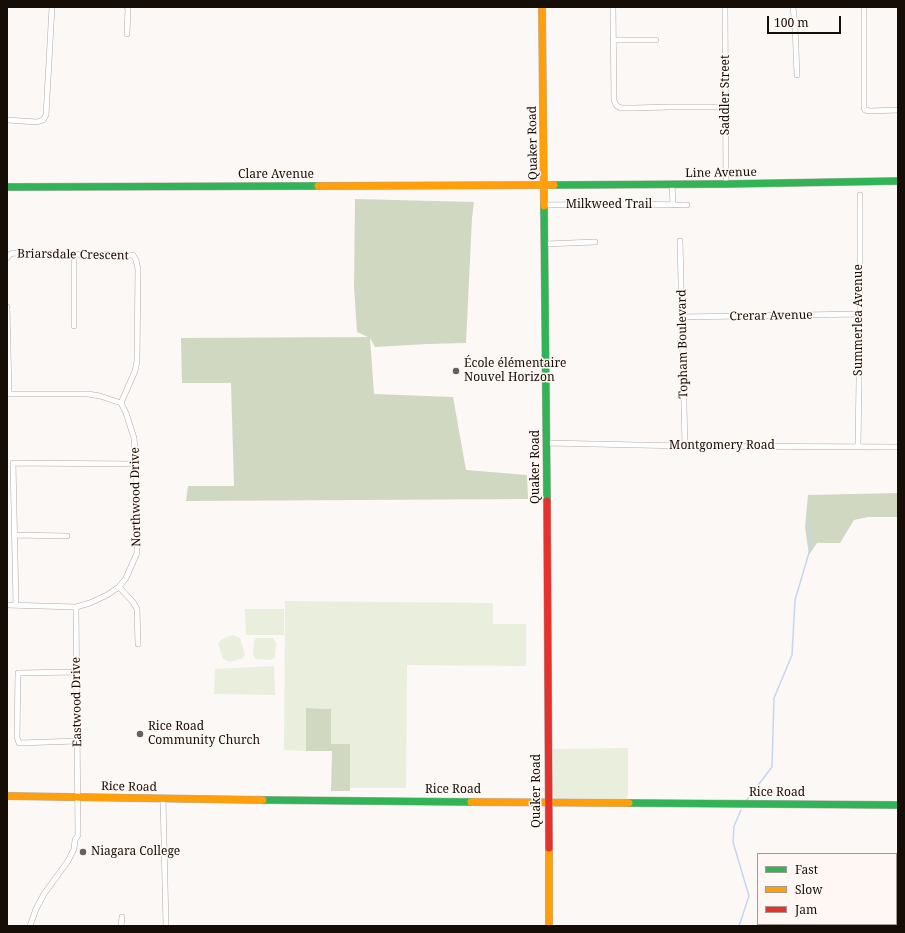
<!DOCTYPE html>
<html>
<head>
<meta charset="utf-8">
<style>
  body { margin:0 }
  #map { position:relative; width:905px; height:933px; overflow:hidden; background:#fcf8f6; font-family:"Noto Serif",serif }
  canvas { display:block }
  .frame { position:absolute; inset:0; border:8px solid #170d07; pointer-events:none }
  .legend { position:absolute; left:757px; top:853px; width:140px; height:72px; box-sizing:border-box; background:#fef7f4; border:1px solid #a29995; margin:0; padding:5px 7px; list-style:none; font-size:12px; color:#170d07 }
  .legend li { display:flex; align-items:center; gap:8px; height:20px }
  .legend b { width:20px; border:1px solid #a29995 }
  .scale { position:absolute; left:767px; top:16px; width:74px; height:18px; box-sizing:border-box; border:2px solid #170d07; border-top:0; padding-left:5px; font-size:12px; line-height:14px; white-space:nowrap; color:#170d07; -webkit-text-stroke:3px #fef7f4; paint-order:stroke }
</style>
</head>
<body>
<div id="map">
<canvas width="905" height="933"></canvas>
<div class="frame"></div>
<ul class="legend">
<li><b style="height:5px;background:#30b455"></b>Fast</li>
<li><b style="height:5px;background:#ff9f0a"></b>Slow</li>
<li><b style="height:5px;background:#e5322d"></b>Jam</li>
</ul>
<div class="scale">100 m</div>
</div>
<script>
const c = document.querySelector('canvas').getContext('2d');
c.lineJoin = 'round';
function paint(path, color) { c.fillStyle = color; c.fill(path, 'evenodd'); }
const shape = rows => new Path2D(rows.map(r => 'M' + r).join(''));
function trace(path, color, width, dash) { c.strokeStyle = color; c.lineWidth = width; c.lineCap = dash ? 'butt' : 'round'; c.setLineDash(dash || []); c.stroke(path); }
function drawText(font, color, halo, rows, align = 'center') {
  c.font = font + ' "Noto Serif",serif'; c.lineWidth = 3; c.setLineDash([]); c.textBaseline = 'middle'; c.strokeStyle = halo; c.fillStyle = color; for (const [text, x, y, turn = 0] of rows) {
    c.save(); c.translate(x, y); c.rotate((+turn || 0) * Math.PI / 180); c.textAlign = isNaN(turn) ? turn : align; if (halo) c.strokeText(text, 0, 0); c.fillText(text, 0, 0); c.restore();
  }
}
const green = shape([
  [285,601,493,603,493,624,526,624,526,666,407,665,406,788,350,788,350,745,331,744,331,709,306,708,306,751,284,750],
  [245,609,284,609,284,635,246,635],
  [233,635,240,638,245,655,241,659,230,662,223,659,218,644,222,639],
  [256,638,273,638,276,643,275,657,271,660,256,659,253,655,254,641],
  [274,666,275,695,214,694,215,669],
  [628,748,628,793,627,799,555,798,552,794,553,749]
]);
const forest = shape([
  [355,199,474,202,472,218,466,343,427,344,375,347,370,338,374,394,453,397,466,470,527,475,528,499,186,501,188,486,234,486,231,383,182,383,181,338,368,337,357,332,354,287],
  [898,493,898,517,868,517,854,520,840,543,817,543,809,555,805,527,808,495],
  [306,708,331,709,331,744,350,744,350,791,331,791,332,751,306,751]
]);
const stream = shape([
  [745,802,772,767,774,698,792,655,795,600,811,546,809,523],
  [739,926,749,896,733,842,734,826,741,810]
]);
const street = shape([
  [127,7,128,8,127,34],
  [613,7,614,101,617,106,621,108,633,108,670,107,726,107],
  [725,7,726,184],
  [793,7,795,26,797,75],
  [864,7,864,108,865,110,870,111,898,110],
  [614,40,656,40],
  [7,120,37,122,43,120,46,115,52,7],
  [672,184,673,205],
  [544,205,627,204,687,205],
  [680,241,685,446],
  [545,244,595,242],
  [74,254,74,326],
  [7,258,9,255,13,253,133,255,136,260,138,269,137,361,135,371,121,403],
  [7,307,9,394],
  [682,317,860,314],
  [7,394,88,394,100,396,121,403,126,413,134,438,136,464,137,553,126,578,119,587,107,595,90,603,76,607,7,605],
  [547,443,685,446,898,447],
  [858,446,860,314,860,195],
  [14,535,67,536],
  [119,587,133,602,137,609,138,644],
  [16,605,13,463,136,464],
  [76,672,18,673,17,737,19,743,77,741],
  [163,799,166,926],
  [30,926,36,909,44,894,68,861,74,849,75,840,78,835,76,607],
  [121,926,122,917]
]);
const fast = shape([
  [554,185,726,184,898,181],
  [7,187,318,186],
  [544,206,547,501],
  [263,800,471,802],
  [629,803,898,805]
]);
const slow = shape([
  [542,7,544,206],
  [318,186,554,185],
  [7,796,263,800],
  [471,802,629,803],
  [549,848,549,926]
]);
const jam = shape([
  [547,501,549,848]
]);
const markers = [
  [456,371,4,"#675f5b"],
  [140,734,4,"#675f5b"],
  [83,852,4,"#675f5b"]
];
const streetNames = [
  ["Saddler Street",726,95,-90],
  ["Quaker Road",533,143,-91],
  ["Line Avenue",721,173,-1],
  ["Clare Avenue",276,175],
  ["Milkweed Trail",609,205],
  ["Briarsdale Crescent",73,255,1],
  ["Crerar Avenue",771,316,-1],
  ["Summerlea Avenue",859,320,-90],
  ["Topham Boulevard",683,344,-91],
  ["Montgomery Road",722,446],
  ["Quaker Road",536,467,-90],
  ["Northwood Drive",136,497,-91],
  ["Eastwood Drive",77,702,-91],
  ["Rice Road",129,787,1],
  ["Rice Road",453,790],
  ["Quaker Road",537,791,-90],
  ["Rice Road",777,793]
];
const poiNames = [
  ["École élémentaire",464,364],
  ["Nouvel Horizon",464,378],
  ["Rice Road",148,727],
  ["Community Church",148,741],
  ["Niagara College",91,852]
];
paint(green, '#e9efdc');
paint(forest, '#d1d8c1');
trace(stream, '#c6d5ee', 1.5);
trace(street, '#b2aba7', 6);
trace(fast, '#b2aba7', 8);
trace(slow, '#b2aba7', 8);
trace(jam, '#b2aba7', 8);
trace(street, '#fffefe', 5);
trace(fast, '#30b455', 7);
trace(slow, '#ff9f0a', 7);
trace(jam, '#e5322d', 7);
for (const [x, y, r, color] of markers) { const dot = new Path2D(); dot.arc(x, y, r, 0, 2 * Math.PI); c.fillStyle = color; c.fill(dot); trace(dot, '#fef7f4', 1.5); }
drawText('12px', '#170d07', '#fef7f4', streetNames);
drawText('12px', '#170d07', '#fef7f4', poiNames, 'left');
</script>
</body>
</html>
